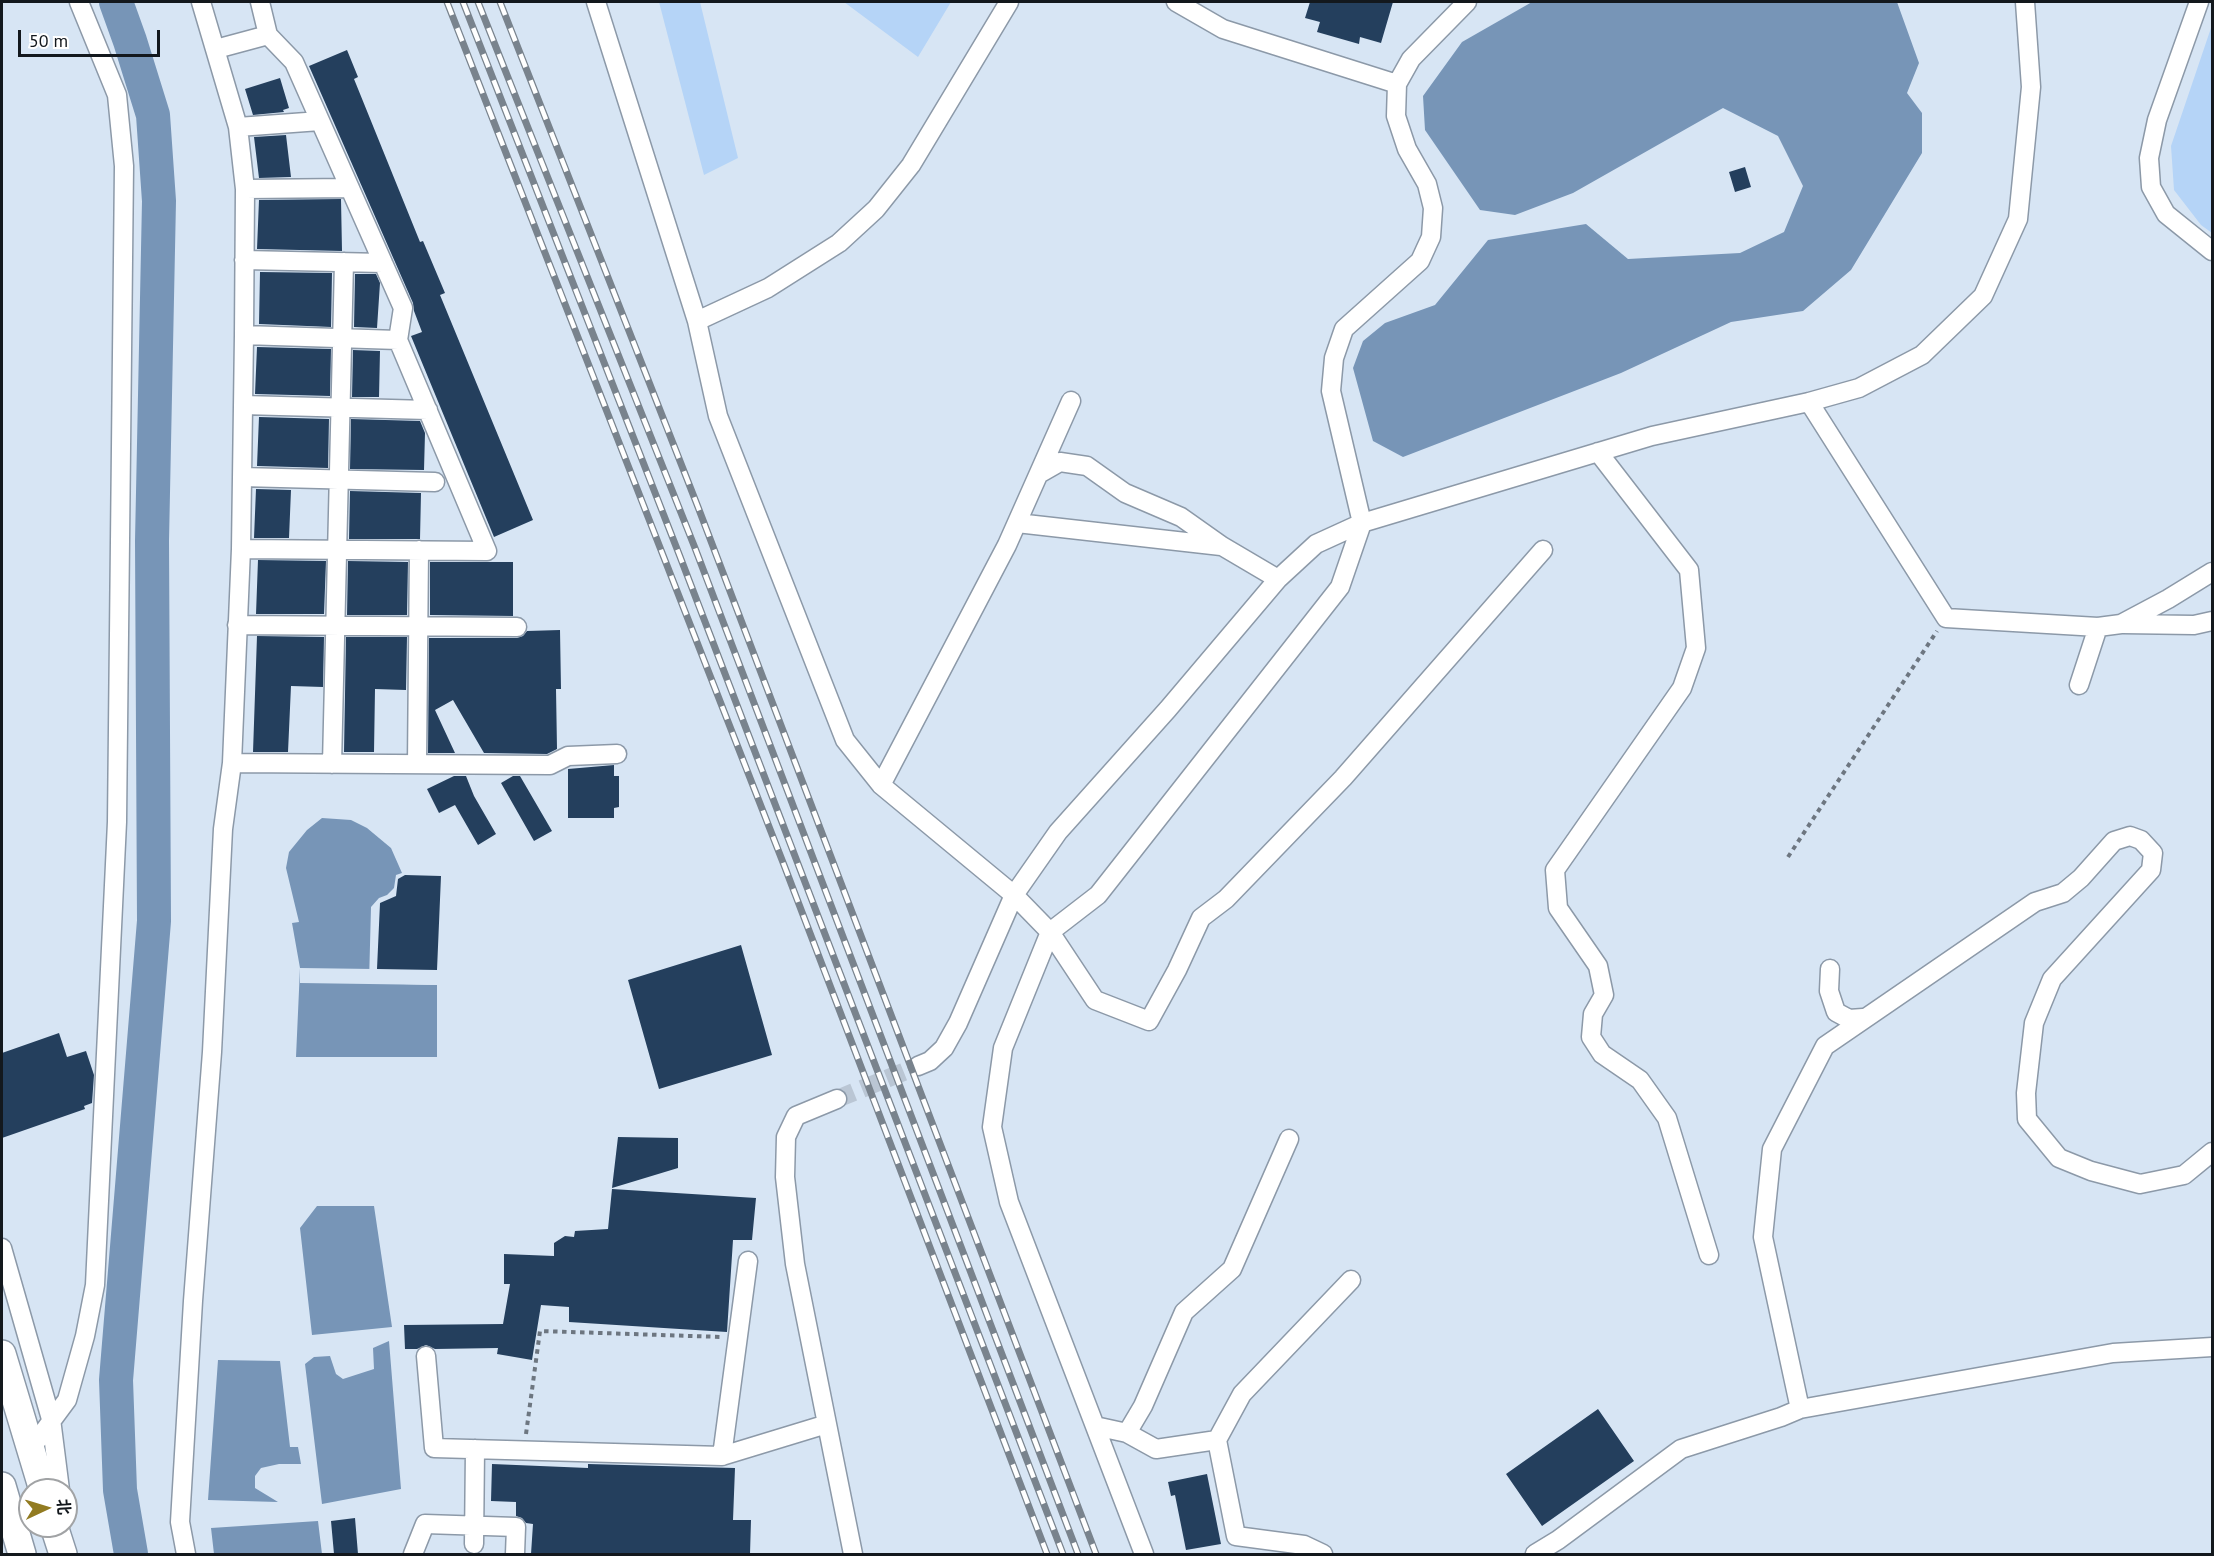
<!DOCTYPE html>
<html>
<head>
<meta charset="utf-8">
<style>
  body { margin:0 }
  #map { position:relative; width:2214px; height:1556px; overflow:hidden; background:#d7e5f4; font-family:"PT Sans","Noto Sans SC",sans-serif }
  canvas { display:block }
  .frame { position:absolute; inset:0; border:3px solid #13181d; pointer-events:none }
  .north { position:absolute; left:18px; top:1478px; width:60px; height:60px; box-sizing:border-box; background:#fff; border:2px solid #a1a3a5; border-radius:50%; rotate:86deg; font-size:16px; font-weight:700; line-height:24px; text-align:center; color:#13181d }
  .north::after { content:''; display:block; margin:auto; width:21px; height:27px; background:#927b21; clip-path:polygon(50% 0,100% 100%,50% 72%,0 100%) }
  .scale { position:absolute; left:18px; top:30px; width:142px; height:27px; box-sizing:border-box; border:3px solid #13181d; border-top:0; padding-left:8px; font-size:18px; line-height:21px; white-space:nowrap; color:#13181d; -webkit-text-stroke:4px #fff; paint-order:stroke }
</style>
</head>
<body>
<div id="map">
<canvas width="2214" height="1556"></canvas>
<div class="frame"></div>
<div class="north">北</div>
<div class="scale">50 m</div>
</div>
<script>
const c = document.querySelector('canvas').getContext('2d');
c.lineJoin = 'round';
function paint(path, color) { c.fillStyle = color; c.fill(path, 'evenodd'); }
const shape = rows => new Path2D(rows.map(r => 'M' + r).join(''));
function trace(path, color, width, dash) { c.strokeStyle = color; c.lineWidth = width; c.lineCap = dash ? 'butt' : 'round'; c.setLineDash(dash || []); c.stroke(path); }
const green = shape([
  [659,2,700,2,738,158,704,175],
  [844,2,951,2,918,57],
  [2212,25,2212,233,2201,225,2174,190,2171,146]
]);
const water = shape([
  [1532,2,1897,2,1919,63,1907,93,1922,113,1922,153,1851,270,1803,311,1731,322,1621,373,1403,457,1373,441,1353,368,1363,341,1385,323,1435,305,1488,240,1586,224,1628,259,1740,253,1784,232,1803,186,1778,136,1723,108,1573,193,1515,215,1480,210,1425,130,1423,96,1462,42],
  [322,818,351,820,367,828,391,848,402,873,396,875,394,888,387,895,379,898,371,907,369,983,437,985,437,1057,296,1057,300,968,292,923,299,922,286,868,289,852,307,830],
  [317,1206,374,1206,392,1327,312,1335,300,1228],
  [389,1341,401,1489,322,1504,305,1364,314,1357,330,1356,336,1374,343,1379,374,1369,373,1348],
  [218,1360,280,1361,290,1447,298,1447,301,1464,279,1464,261,1468,255,1476,255,1488,278,1502,208,1500],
  [318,1521,322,1554,214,1554,211,1528]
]);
const pier = shape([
  [300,968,373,969,372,981,437,982,437,985,300,983]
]);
const river = shape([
  [116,2,130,41,153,115,159,201,152,541,154,921,116,1380,120,1490,131,1554]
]);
const building = shape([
  [1310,2,1393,2,1381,43,1360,37,1359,44,1317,32,1320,22,1305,18],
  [347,50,358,77,354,79,420,242,423,241,445,293,440,295,533,520,494,537,411,336,422,332,414,311,413,303,309,66],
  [280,78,289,108,283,110,284,112,253,115,245,89],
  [286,135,291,177,259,178,254,137],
  [1745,167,1751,187,1735,192,1729,172],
  [341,199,342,251,257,249,259,200],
  [260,272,332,273,331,327,259,324],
  [355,274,376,274,380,283,377,328,354,327],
  [257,347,331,349,330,396,255,394],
  [353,350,380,351,379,397,352,397],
  [259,417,329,419,328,468,257,466],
  [351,419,420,421,425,433,424,470,350,469],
  [256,489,291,490,289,538,254,538],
  [350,491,421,493,420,539,349,539],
  [258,560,326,561,324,614,256,614],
  [348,561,408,562,407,615,347,615],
  [430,562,513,562,513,616,430,615],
  [560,630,561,689,556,689,557,749,547,754,484,753,453,700,435,710,455,753,428,753,429,638,517,638,523,636,527,631],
  [257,636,324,637,323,687,291,686,288,752,253,752],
  [346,637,407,637,406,690,375,689,374,752,344,752],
  [614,765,614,776,619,776,619,807,614,808,614,818,568,818,568,769],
  [454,776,466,776,474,796,496,834,478,845,455,805,439,813,427,789],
  [513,776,520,776,552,831,534,841,501,783],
  [405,875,441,876,437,970,377,969,380,903,396,896,398,879],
  [741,945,772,1055,659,1089,628,980],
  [59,1033,67,1057,86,1051,94,1075,92,1103,84,1106,85,1109,2,1138,2,1053],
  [618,1137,678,1138,678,1168,612,1188],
  [612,1189,756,1198,752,1240,733,1240,727,1332,569,1322,569,1307,541,1305,532,1360,497,1354,498,1348,435,1349,426,1345,417,1349,405,1349,404,1325,503,1324,510,1284,504,1284,504,1254,554,1256,554,1243,565,1236,574,1237,575,1231,608,1229],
  [1598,1409,1634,1461,1542,1526,1506,1474],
  [492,1464,588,1468,588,1464,735,1468,733,1520,751,1520,750,1554,531,1554,533,1524,526,1523,522,1518,516,1516,516,1502,491,1501],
  [1207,1474,1221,1544,1186,1550,1175,1495,1171,1496,1168,1482],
  [355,1518,358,1554,334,1554,331,1521]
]);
const minorTunnel = shape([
  [837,1099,918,1066]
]);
const path = shape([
  [1788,857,1937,631],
  [526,1434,540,1331,722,1337]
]);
const minor = shape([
  [260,2,268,35],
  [596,2,697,321,718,416,845,740,881,785,1014,895,1050,932,1095,1000,1149,1021,1177,970,1201,918,1226,899,1343,778,1543,550],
  [1176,2,1223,29,1397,84],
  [2199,2,2157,120,2149,158,2151,187,2166,214,2212,251],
  [216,49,268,35,294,62,403,308,398,340,487,551,241,549],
  [238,127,320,121],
  [245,189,350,188],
  [244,260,383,263],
  [697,321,768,288,839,243,876,209,911,165,1009,2],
  [244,335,398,340],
  [1809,402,1946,618,2098,627,2121,624,2168,599,2212,572],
  [243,405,428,410],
  [1598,452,1689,570,1696,648,1682,688,1555,870,1558,908,1598,966,1604,995,1593,1014,1591,1037,1602,1054,1640,1080,1667,1118,1709,1255],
  [1039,474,1060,462,1087,466,1125,493,1181,517,1222,546,1278,579],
  [242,477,435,482],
  [1017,523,1221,546],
  [2123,624,2194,625,2212,621],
  [237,625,517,627],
  [2079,685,2098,627],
  [232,763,550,765,568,756,617,754],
  [332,764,344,262],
  [417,764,419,550],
  [881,785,1007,545,1071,401],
  [1830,969,1829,991,1836,1012,1849,1019,1863,1018],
  [918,1066,930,1061,944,1048,958,1023,1014,895,1058,832,1168,709,1278,579,1316,544,1362,523,1652,436,1809,402,1859,388,1922,355,1983,296,2018,219,2031,87,2025,2],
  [837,1099,796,1116,786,1137,785,1177,795,1264,853,1554],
  [2,1248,51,1419,60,1490],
  [426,1356,434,1448,722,1456,827,1424],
  [1800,1409,1763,1237,1772,1149,1825,1046,2035,902,2063,893,2081,878,2114,841,2130,836,2141,840,2153,853,2151,870,2052,979,2034,1023,2026,1093,2027,1119,2059,1158,2091,1171,2140,1184,2184,1175,2212,1152],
  [1095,1426,1127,1433,1156,1449,1217,1440],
  [1127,1433,1143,1406,1184,1312,1232,1269,1289,1139],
  [30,1450,67,1400,85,1336,95,1285,117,822,124,166,117,95,79,2],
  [722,1456,748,1261],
  [474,1544,475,1449],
  [186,1554,180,1522,193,1301,212,1052,223,829,232,763,241,549,244,335,245,189,238,127,201,2],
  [413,1554,425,1524,516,1527,515,1554],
  [1144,1554,1009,1202,992,1127,1003,1048,1050,932,1098,895,1340,587,1362,523,1331,391,1334,358,1344,329,1420,261,1431,237,1433,208,1427,184,1407,149,1396,116,1397,84,1411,59,1467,2],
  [1323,1554,1304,1545,1236,1536,1217,1440,1242,1394,1351,1280],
  [1535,1554,1558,1540,1681,1449,1781,1417,1800,1409,2113,1353,2212,1347]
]);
const highway = shape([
  [2,1354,43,1490],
  [2,1486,22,1554],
  [54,1526,63,1554]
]);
const rail = shape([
  [447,2,784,865,1047,1554],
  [463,2,679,554,1063,1554],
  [478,2,695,548,1078,1554],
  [500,2,698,507,1096,1554]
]);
paint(green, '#b5d4f7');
paint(water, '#7795b7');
paint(pier, '#d7e5f4');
trace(river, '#7795b7', 34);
paint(building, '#243f5d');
trace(minorTunnel, '#bac6d4', 18, [18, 9]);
trace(minor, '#8c99a8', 21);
trace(highway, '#8c99a8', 30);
trace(path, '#6d7680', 4, [4.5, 4.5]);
trace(minor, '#fff', 18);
trace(highway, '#fff', 27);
trace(rail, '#79838d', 7);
trace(rail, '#fff', 4.5, [14]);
</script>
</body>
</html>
